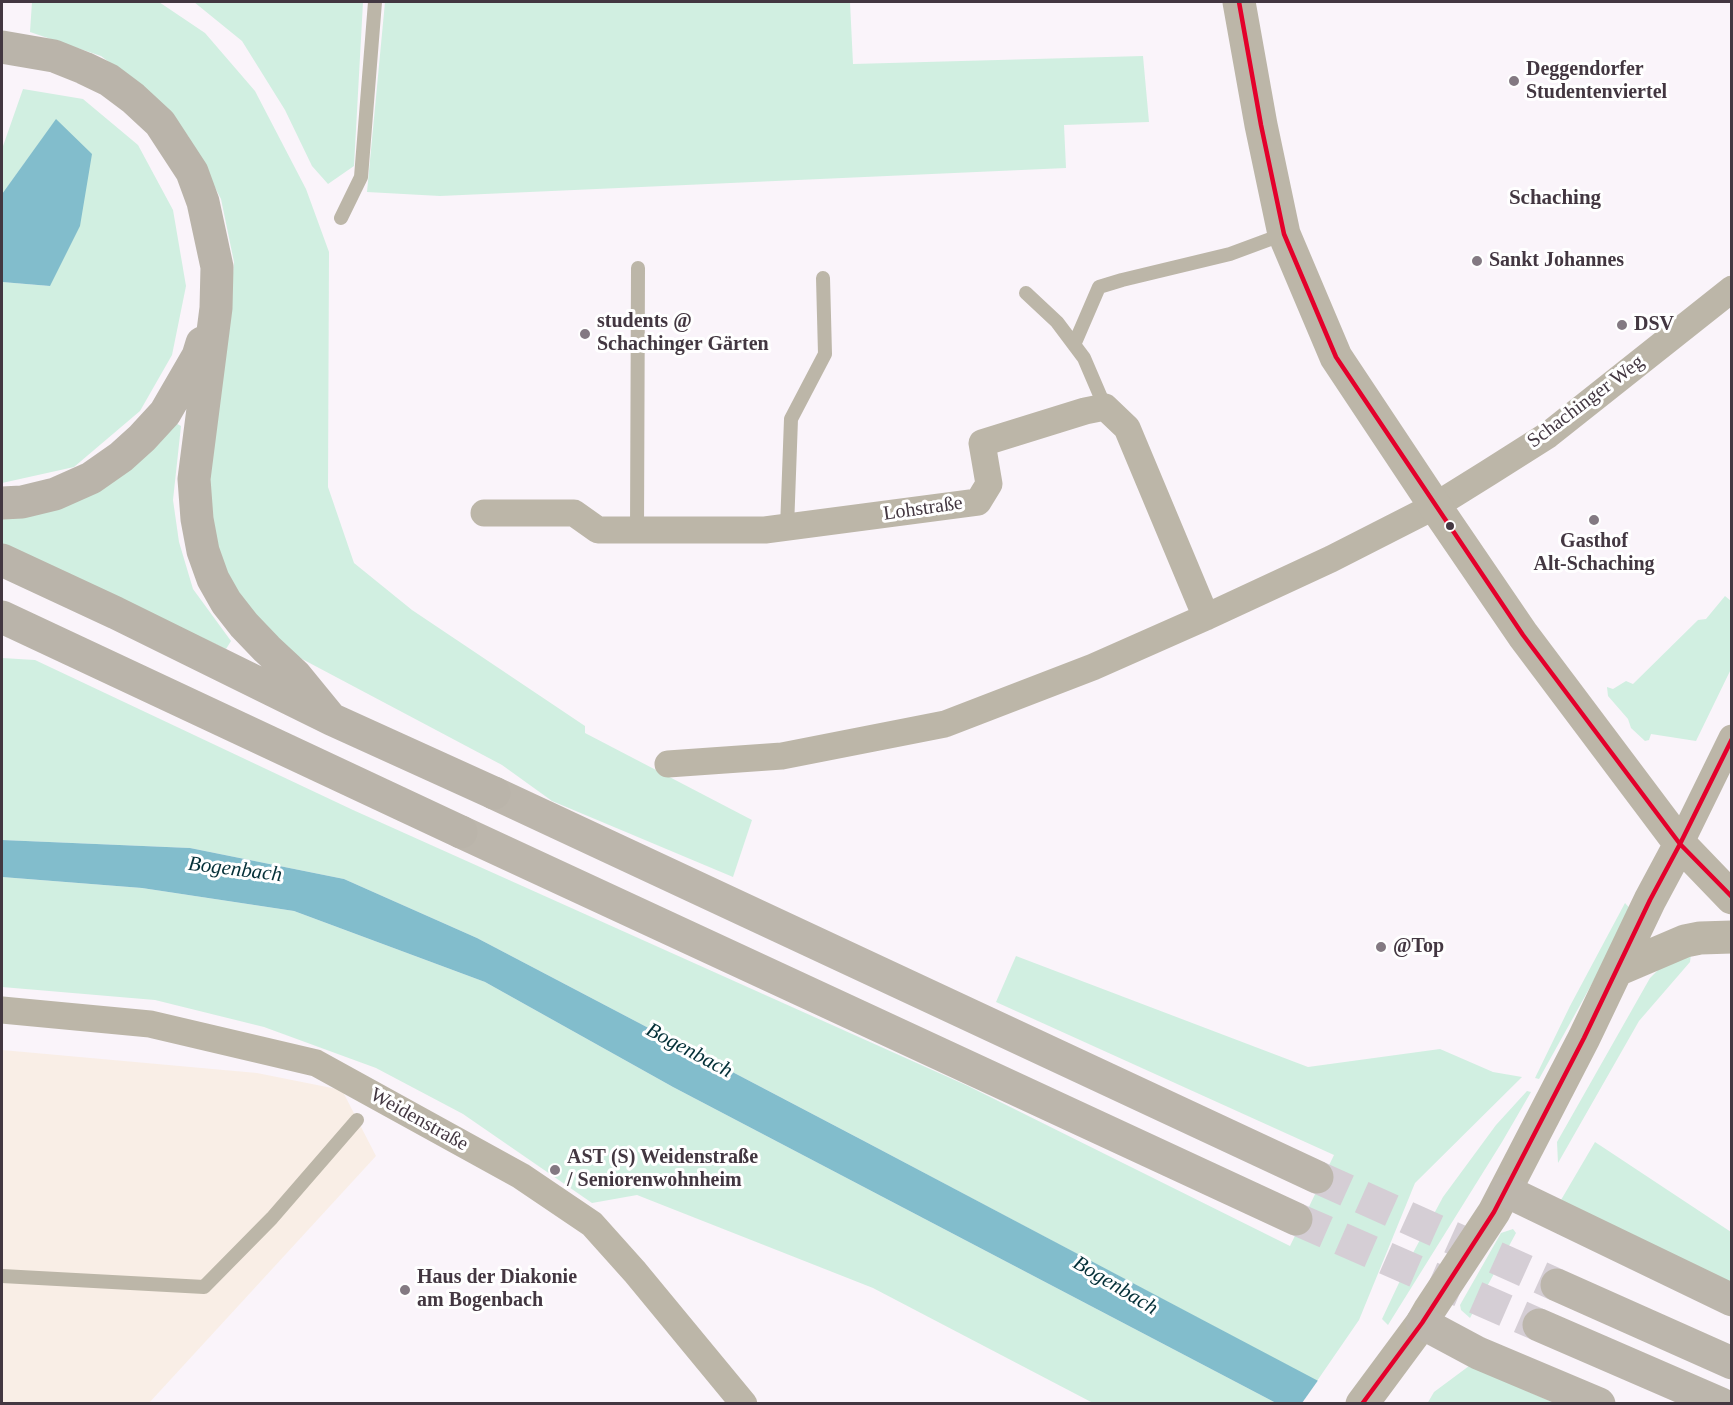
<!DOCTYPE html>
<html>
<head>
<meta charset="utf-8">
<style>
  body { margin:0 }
  #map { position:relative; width:1733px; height:1405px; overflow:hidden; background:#faf4fa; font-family:"Times New Roman",serif }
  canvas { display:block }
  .frame { position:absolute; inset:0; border:3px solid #433741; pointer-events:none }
</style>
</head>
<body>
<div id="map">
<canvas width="1733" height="1405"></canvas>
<div class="frame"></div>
</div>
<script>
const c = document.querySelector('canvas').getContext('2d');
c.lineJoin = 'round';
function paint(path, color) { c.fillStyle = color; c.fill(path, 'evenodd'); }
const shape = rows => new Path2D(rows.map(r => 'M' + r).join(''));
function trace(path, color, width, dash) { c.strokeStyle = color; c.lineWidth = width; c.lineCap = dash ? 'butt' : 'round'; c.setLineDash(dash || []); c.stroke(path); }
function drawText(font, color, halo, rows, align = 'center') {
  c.font = font + ' "Times New Roman",serif'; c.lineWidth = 6; c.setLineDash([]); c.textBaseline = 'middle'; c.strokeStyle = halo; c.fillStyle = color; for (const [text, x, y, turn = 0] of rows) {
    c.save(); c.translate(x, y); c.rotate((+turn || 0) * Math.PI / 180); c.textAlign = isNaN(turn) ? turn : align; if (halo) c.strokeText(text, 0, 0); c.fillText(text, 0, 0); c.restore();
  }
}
const industrial = shape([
  [2,1050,257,1073,342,1090,376,1156,149,1403,2,1403]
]);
const green = shape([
  [32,2,159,2,205,33,255,91,306,189,329,252,328,487,354,563,412,610,585,726,585,733,752,820,733,877,552,801,502,765,302,659,256,625,222,578,207,524,206,459,225,361,234,262,221,199,188,136,152,95,101,56,30,32],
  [194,2,363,2,354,166,328,184,312,166,285,110,242,41],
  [385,2,850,2,853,64,1143,56,1149,122,1064,125,1066,168,440,196,367,192],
  [23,89,83,99,138,145,173,210,186,286,172,355,140,411,74,467,2,483,2,282,50,286,56,120,2,194,2,149],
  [172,421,181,426,173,500,179,542,193,589,231,641,226,649,2,544,2,519],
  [1725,596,1731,601,1731,669,1696,741,1651,734,1649,740,1645,741,1631,728,1628,719,1608,696,1607,687,1613,689,1626,681,1633,684,1698,620,1706,619],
  [2,658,35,660,353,810,968,1086,1290,1246,1334,1155,996,1002,1016,956,1308,1067,1440,1049,1493,1072,1522,1077,1415,1183,1359,1320,1317,1381,864,1141,477,938,344,879,190,848,2,840],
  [2,877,142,888,294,911,485,982,673,1087,1276,1403,1093,1403,873,1288,637,1195,592,1203,463,1114,376,1068,264,1027,155,1000,2,987],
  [1625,903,1636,915,1619,935,1539,1079,1535,1078,1570,1006],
  [1692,947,1690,962,1639,1021,1558,1163,1557,1142,1650,978,1674,954],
  [1527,1091,1531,1092,1502,1142,1388,1325,1382,1319,1414,1251,1443,1197,1496,1125],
  [1595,1142,1731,1232,1731,1285,1561,1200],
  [1513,1229,1516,1233,1470,1318,1461,1310,1460,1305,1501,1233],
  [1469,1366,1557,1404,1427,1404,1434,1392]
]);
const water = shape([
  [56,119,92,154,80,226,50,286,2,282,2,194],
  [2,840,190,848,344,879,477,938,864,1141,1360,1403,1276,1403,673,1087,485,982,294,911,142,888,2,877]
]);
const pier = shape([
  [1319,1379,1361,1401,1363,1404,1302,1403]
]);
const trunkTunnel = shape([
  [1317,1177,1557,1285],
  [1296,1219,1539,1325]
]);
const service = shape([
  [341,218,361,177,375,2],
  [1026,293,1057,322,1084,358,1105,407],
  [1074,345,1099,287,1122,280,1230,254,1284,234],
  [787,528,791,419,825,354,823,278],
  [637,530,638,268],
  [2,1276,204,1287,272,1218,357,1120]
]);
const minor = shape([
  [484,513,574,513,598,530,765,530,978,502,989,484,982,443,1085,411,1105,407,1127,428,1206,617],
  [668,764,782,756,945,724,1093,667,1206,617,1331,559,1435,506,1488,473,1548,435,1732,289],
  [1680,844,1732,738],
  [2,1010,150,1024,316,1063,521,1176,592,1224,635,1272,744,1404]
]);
const tertiary = shape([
  [1239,2,1261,125,1284,234,1336,357,1435,506,1523,635,1680,844,1732,898],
  [1617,970,1685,941,1700,938,1732,937],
  [1362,1404,1422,1323,1430,1309,1494,1212,1584,1038,1650,900,1680,844]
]);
const trunk = shape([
  [494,793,1317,1177],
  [461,832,1296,1219],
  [1506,1191,1732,1300],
  [1557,1285,1732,1363],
  [1422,1323,1478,1353,1599,1404],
  [1539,1325,1721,1404]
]);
const motorway = shape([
  [2,47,54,56,84,68,109,80,133,98,160,123,192,172,203,202,217,267,216,308,194,479,197,519,203,551,213,579,226,602,244,625,267,649,295,675,331,719],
  [2,503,22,502,55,494,91,478,121,457,142,438,165,413,198,356,202,343],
  [2,560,116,613,331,719,494,793],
  [2,617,461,832]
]);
const bus1 = shape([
  [1239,2,1261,125,1284,234,1336,357,1523,635,1680,844,1732,897],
  [1362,1404,1422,1323,1494,1212,1584,1038,1650,900,1680,844,1732,739]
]);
const markers = [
  [1514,81,6,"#837982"],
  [1477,261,6,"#837982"],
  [1622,325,6,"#837982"],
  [585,334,6,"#837982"],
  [1594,520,6,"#837982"],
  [1450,526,5,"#433741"],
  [1381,947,6,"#837982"],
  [555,1170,6,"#837982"],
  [405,1290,6,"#837982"]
];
const poiNames = [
  ["Deggendorfer",1526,70],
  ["Studentenviertel",1526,93],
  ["Sankt Johannes",1489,261],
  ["students @",597,322],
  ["Schachinger Gärten",597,345],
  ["DSV",1634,325],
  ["Gasthof",1594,542,"center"],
  ["Alt-Schaching",1594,565,"center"],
  ["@Top",1393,947],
  ["AST (S) Weidenstraße",567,1158],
  ["/ Seniorenwohnheim",567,1181],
  ["Haus der Diakonie",417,1278],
  ["am Bogenbach",417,1301]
];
const streetNames = [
  ["Schachinger Weg",1586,402,-37],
  ["Lohstraße",923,509,-8],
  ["Weidenstraße",419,1120,29]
];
const neighbourhoodNames = [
  ["Schaching",1555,199]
];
const waterNames = [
  ["Bogenbach",235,870,7],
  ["Bogenbach",689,1051,28],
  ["Bogenbach",1115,1286,31]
];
paint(industrial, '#f9eee6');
paint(green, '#d1efe1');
paint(water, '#82bdcc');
paint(pier, '#faf4fa');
trace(trunkTunnel, '#d5ced5', 33, [33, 16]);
trace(service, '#bcb6a8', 14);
trace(minor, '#bcb6a8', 27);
trace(tertiary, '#bcb6a8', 33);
trace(trunk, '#bcb6ac', 33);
trace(motorway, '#bab4aa', 33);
trace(bus1, '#e4002b', 4.5);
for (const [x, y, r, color] of markers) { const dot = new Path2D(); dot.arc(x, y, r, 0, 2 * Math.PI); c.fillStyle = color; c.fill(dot); trace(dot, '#fff', 2); }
drawText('bold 20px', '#433741', '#fff', poiNames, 'left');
drawText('20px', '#433741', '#fff', streetNames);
drawText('bold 21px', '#433741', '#fff', neighbourhoodNames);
drawText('italic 21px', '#043038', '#fff', waterNames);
</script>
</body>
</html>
